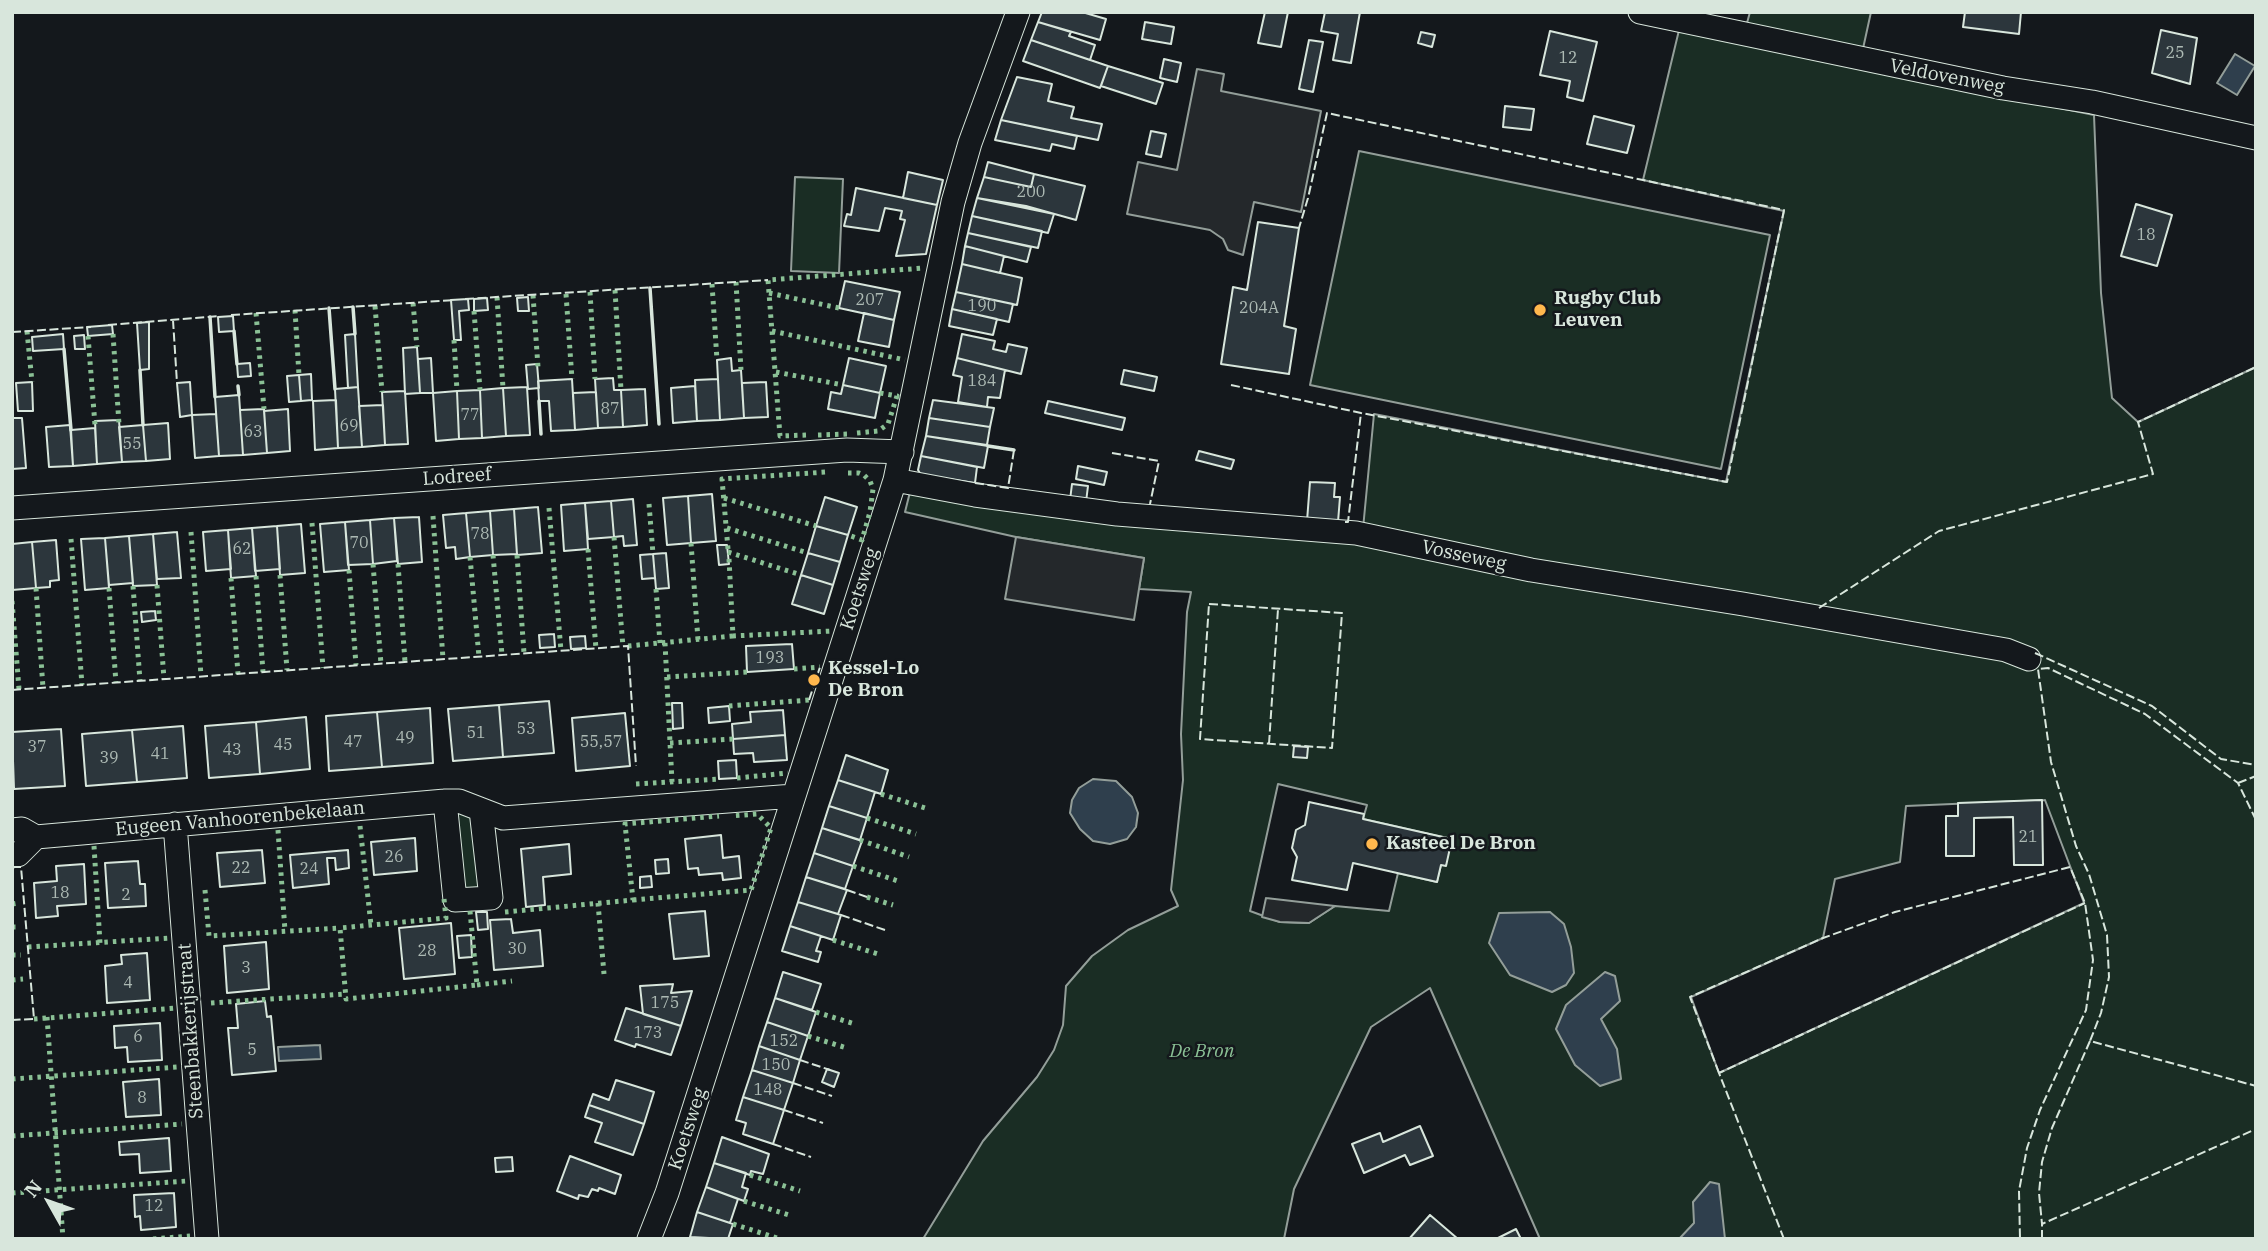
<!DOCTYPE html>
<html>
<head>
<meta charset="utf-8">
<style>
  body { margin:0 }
  #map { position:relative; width:2268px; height:1251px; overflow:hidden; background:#14181c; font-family:"IBM Plex Serif",serif }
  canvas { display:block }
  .frame { position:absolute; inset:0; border:14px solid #d8e6dc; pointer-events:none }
  .north { position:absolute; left:14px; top:1167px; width:70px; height:70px; -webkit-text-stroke:5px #14181c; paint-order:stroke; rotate:310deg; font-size:19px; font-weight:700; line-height:28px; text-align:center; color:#d8e6dc }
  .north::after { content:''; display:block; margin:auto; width:24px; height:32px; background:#d8e6dc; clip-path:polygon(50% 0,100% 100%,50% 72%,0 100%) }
</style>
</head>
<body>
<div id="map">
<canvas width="2268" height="1251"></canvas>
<div class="frame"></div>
<div class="north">N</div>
</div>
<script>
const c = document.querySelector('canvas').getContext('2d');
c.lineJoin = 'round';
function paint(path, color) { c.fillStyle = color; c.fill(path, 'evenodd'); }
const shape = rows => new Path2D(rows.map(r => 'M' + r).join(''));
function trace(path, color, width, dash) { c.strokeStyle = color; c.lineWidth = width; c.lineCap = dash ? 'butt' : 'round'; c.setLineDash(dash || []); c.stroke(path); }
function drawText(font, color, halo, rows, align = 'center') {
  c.font = font + ' "IBM Plex Serif",serif'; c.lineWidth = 5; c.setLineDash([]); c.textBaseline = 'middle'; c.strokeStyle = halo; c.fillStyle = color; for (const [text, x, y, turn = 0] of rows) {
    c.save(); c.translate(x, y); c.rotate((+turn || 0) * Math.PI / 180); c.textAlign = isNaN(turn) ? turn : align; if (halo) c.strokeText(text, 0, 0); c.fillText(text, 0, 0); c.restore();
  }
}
const green = shape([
  [1686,12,1747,23,1750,12,1871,12,1859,67,2094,115,2101,293,2112,398,2138,422,2256,367,2256,1239,1540,1239,1430,988,1371,1027,1294,1189,1284,1239,923,1239,983,1141,1037,1077,1054,1050,1063,1025,1066,986,1092,956,1128,930,1178,906,1171,890,1183,780,1181,734,1187,612,1191,592,1139,589,1144,558,1016,537,905,512,910,492,1362,539,1374,414,1726,482,1784,211,1643,180,1680,26,1686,12],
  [1278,784,1367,805,1363,819,1451,839,1441,865,1437,882,1398,873,1389,911,1335,906,1309,923,1280,922,1250,911,1278,784],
  [2045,800,2084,903,1719,1073,1691,997,1823,938,1835,879,1900,862,1906,806,2045,800],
  [1359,151,1770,235,1721,469,1310,385,1359,151],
  [795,177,843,179,839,273,791,271,795,177],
  [445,801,481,810,491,898,455,900,445,801]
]);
const parking = shape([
  [1197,69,1224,74,1221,91,1321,111,1301,212,1254,202,1243,255,1228,250,1223,239,1210,230,1127,214,1138,162,1177,170,1197,69],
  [1016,537,1144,558,1134,620,1005,599,1016,537],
  [1266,898,1335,906,1309,923,1280,922,1262,917,1266,898]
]);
const water = shape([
  [2235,54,2255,66,2237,95,2217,83,2235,54],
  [1093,779,1116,781,1132,797,1138,813,1136,827,1127,839,1110,844,1093,841,1080,829,1070,813,1072,800,1079,788,1093,779],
  [1550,912,1564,924,1571,947,1574,973,1566,985,1552,992,1510,975,1489,943,1499,913,1550,912],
  [1605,972,1615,976,1620,1001,1601,1019,1617,1049,1621,1079,1600,1086,1575,1065,1556,1029,1566,1005,1605,972],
  [320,1045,321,1059,279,1061,278,1047,320,1045],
  [1710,1182,1719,1184,1725,1239,1679,1239,1694,1223,1693,1202,1710,1182]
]);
const building = shape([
  [1042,12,1082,12,1106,19,1100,40,1038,22,1042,12],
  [1265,12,1288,12,1281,47,1258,43,1265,12],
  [1325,12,1360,12,1351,63,1333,60,1338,34,1321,31,1325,12],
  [1965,12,2021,12,2019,34,1963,27,1965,12],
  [1038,22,1071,32,1069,36,1095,45,1090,60,1031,40,1038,22],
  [1145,22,1174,27,1171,44,1142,39,1145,22],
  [2161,30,2197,38,2190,84,2152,73,2161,30],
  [1550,31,1597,42,1583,101,1567,97,1570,81,1540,75,1550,31],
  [1421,32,1435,35,1432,47,1418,43,1421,32],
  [1031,40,1108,66,1100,88,1023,61,1031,40],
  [1309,40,1323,42,1313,92,1299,89,1309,40],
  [1164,59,1181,63,1177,82,1160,78,1164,59],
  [1108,66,1163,83,1156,104,1101,86,1108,66],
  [1017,77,1052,84,1048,101,1074,107,1071,118,1102,124,1098,140,1001,120,1017,77],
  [1505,106,1534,109,1531,130,1503,127,1505,106],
  [1594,116,1634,126,1627,153,1587,144,1594,116],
  [1001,120,1077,136,1074,149,1052,144,1050,151,995,140,1001,120],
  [1151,131,1166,134,1161,157,1146,154,1151,131],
  [988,162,1034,174,1031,187,984,177,988,162],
  [908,172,943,180,937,205,903,198,908,172],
  [1034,174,1085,186,1076,220,1026,206,977,198,984,177,1031,187,1034,174],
  [856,188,937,205,926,254,896,256,905,220,900,219,902,211,885,208,879,231,844,226,847,214,851,215,856,188],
  [977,198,1054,214,1048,233,972,216,977,198],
  [2136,204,2172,215,2157,266,2121,256,2136,204],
  [972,216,1042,231,1038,248,968,233,972,216],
  [1258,222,1299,228,1284,326,1296,329,1289,374,1221,364,1233,287,1247,290,1258,222],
  [968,233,1031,247,1027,262,965,246,968,233],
  [965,246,1004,256,1000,273,962,264,965,246],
  [962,264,1022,278,1017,305,956,292,962,264],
  [845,281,900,292,894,320,839,308,845,281],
  [956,292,1013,304,1009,322,952,309,956,292],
  [528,297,529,311,518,311,517,298,528,297],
  [487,298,488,310,474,311,474,299,487,298],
  [468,299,469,310,459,311,461,340,454,340,451,300,468,299],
  [952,309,997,319,993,335,949,326,952,309],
  [864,313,894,320,889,347,858,341,864,313],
  [233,316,234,331,219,332,218,317,233,316],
  [149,322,149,369,140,370,137,323,149,322],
  [112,325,113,334,88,336,87,327,112,325],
  [63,334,64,349,33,351,32,337,63,334],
  [355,334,358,387,348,388,345,335,355,334],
  [962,334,995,341,993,349,1006,352,1008,344,1027,348,1021,374,957,358,962,334],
  [84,335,85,349,75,349,74,336,84,335],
  [417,347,420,393,405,394,403,348,417,347],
  [431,358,433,393,420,393,418,359,431,358],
  [731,358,732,371,741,370,744,418,720,420,717,360,731,358],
  [849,358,886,366,880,393,843,385,849,358],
  [957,358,1005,370,1000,398,988,397,987,407,958,402,962,377,953,375,957,358],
  [250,363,251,376,238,377,237,364,250,363],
  [537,364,539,388,528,389,526,365,537,364],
  [1124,370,1157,377,1154,391,1121,384,1124,370],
  [311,374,312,400,301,401,299,375,311,374],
  [299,375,301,401,289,402,287,376,299,375],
  [613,378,614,390,621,390,623,427,598,428,595,379,613,378],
  [572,379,575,430,551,431,549,401,539,401,538,381,572,379],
  [718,379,720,420,697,421,695,380,718,379],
  [32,382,33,411,18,411,16,383,32,382],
  [190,382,192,415,180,417,177,383,190,382],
  [766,382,768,417,744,418,742,383,766,382],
  [843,385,880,393,875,418,828,409,831,392,841,394,843,385],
  [695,386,697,421,673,423,671,388,695,386],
  [358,387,362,447,338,448,335,389,358,387],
  [527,387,530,435,506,436,503,388,527,387],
  [503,388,506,436,482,438,480,390,503,388],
  [645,389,647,425,623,427,621,390,645,389],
  [480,390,482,438,459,439,457,391,480,390],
  [405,391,408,444,385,445,382,392,405,391],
  [457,391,459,439,436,441,433,393,457,391],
  [596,392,598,428,575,430,573,393,596,392],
  [239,395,243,455,219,456,215,397,239,395],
  [336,400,338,448,315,450,313,401,336,400],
  [933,400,994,408,990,427,929,418,933,400],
  [1048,401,1125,418,1122,430,1045,413,1048,401],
  [383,405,385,445,362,447,359,406,383,405],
  [264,409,267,453,243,455,240,410,264,409],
  [288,409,290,451,267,453,264,411,288,409],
  [216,414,219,456,195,458,192,415,216,414],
  [12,418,22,418,26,468,12,469,12,418],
  [929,418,990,427,987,445,926,436,929,418],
  [119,420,122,462,97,464,95,421,119,420],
  [168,423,170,459,146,461,143,425,168,423],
  [70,425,73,466,49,467,46,427,70,425],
  [143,425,146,461,122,462,119,427,143,425],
  [95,428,97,464,73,466,71,430,95,428],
  [926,436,988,446,984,468,921,456,926,436],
  [1199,451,1234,460,1231,469,1196,460,1199,451],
  [921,456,977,467,975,483,921,475,918,470,921,456],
  [1078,466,1107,472,1104,485,1076,479,1078,466],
  [1310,482,1335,483,1334,497,1340,497,1338,522,1307,521,1310,482],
  [1072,484,1088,486,1086,502,1070,500,1072,484],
  [712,494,716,541,691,543,688,496,712,494],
  [688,496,691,543,667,545,663,498,688,496],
  [825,497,857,507,848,535,816,526,825,497],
  [633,499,637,545,624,546,623,536,614,537,611,501,633,499],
  [611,501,614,537,588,539,585,503,611,501],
  [585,503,588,549,564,551,561,505,585,503],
  [538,507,542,553,517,555,514,509,538,507],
  [514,509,517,554,493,555,490,511,514,509],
  [490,511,493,555,470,557,466,513,490,511],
  [466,513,470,557,456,559,455,547,446,548,443,515,466,513],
  [419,517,422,562,398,564,394,518,419,517],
  [394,518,397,561,373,564,370,520,394,518],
  [370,520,373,564,348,565,345,522,370,520],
  [345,522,349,570,324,572,320,524,345,522],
  [301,524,305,573,280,575,277,526,301,524],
  [277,526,280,569,255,571,252,528,277,526],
  [816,526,848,535,840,562,808,553,816,526],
  [252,528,256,576,231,578,228,530,252,528],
  [228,530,231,569,206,571,203,532,228,530],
  [177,532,181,578,157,579,153,534,177,532],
  [153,534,157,585,133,586,129,536,153,534],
  [129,536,133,583,109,585,105,538,129,536],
  [105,538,109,588,85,590,81,539,105,538],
  [56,540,59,580,50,581,50,587,36,588,32,542,56,540],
  [32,542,36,588,12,590,12,544,32,542],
  [717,545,727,545,729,564,719,565,717,545],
  [666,553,669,588,656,589,653,554,666,553],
  [808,553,840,562,833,585,801,575,808,553],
  [653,554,655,578,642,579,640,555,653,554],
  [801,575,833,585,824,614,792,604,801,575],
  [155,611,156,620,142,622,141,612,155,611],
  [554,634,555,647,540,648,539,635,554,634],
  [585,636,586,648,571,649,570,637,585,636],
  [792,644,794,669,747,672,746,646,792,644],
  [549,701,554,753,503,757,499,705,549,701],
  [672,703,682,703,683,728,673,729,672,703],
  [499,705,503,757,453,761,448,709,499,705],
  [729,706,730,721,709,723,708,708,729,706],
  [430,708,433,763,382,767,377,712,430,708],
  [783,710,785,735,733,739,732,724,751,722,750,712,783,710],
  [377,712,382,767,329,771,326,716,377,712],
  [625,713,630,766,576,771,572,718,625,713],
  [306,717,310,769,260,774,256,722,306,717],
  [256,722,260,774,209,778,205,726,256,722],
  [183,726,187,778,137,782,132,730,183,726],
  [61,729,65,786,14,789,12,732,61,729],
  [132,730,137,782,86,786,82,734,132,730],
  [785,735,787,760,754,762,753,753,734,754,733,739,785,735],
  [1294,746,1308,747,1307,758,1293,757,1294,746],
  [846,755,888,770,881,794,838,780,846,755],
  [736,760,737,778,719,779,718,761,736,760],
  [838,780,875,792,867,818,829,806,838,780],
  [2042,800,2043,865,2014,865,2013,817,1974,818,1974,856,1946,856,1946,816,1958,816,1958,803,2042,800],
  [1309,802,1364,814,1363,819,1452,839,1446,866,1441,865,1437,882,1353,863,1347,890,1292,880,1297,857,1292,848,1296,830,1305,825,1309,802],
  [829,806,867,818,860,840,822,828,829,806],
  [822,828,862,841,853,866,814,853,822,828],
  [721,835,723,858,739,856,741,878,723,880,722,873,699,875,698,868,688,869,685,839,721,835],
  [415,838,417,871,374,875,371,842,415,838],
  [569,844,571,874,543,877,545,905,526,907,521,849,569,844],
  [262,850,265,883,220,887,217,853,262,850],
  [348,850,349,868,336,870,335,858,327,858,329,884,293,888,290,855,348,850],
  [814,853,853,866,845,889,806,877,814,853],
  [668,859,669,873,656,874,655,860,668,859],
  [138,861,140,884,145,884,146,906,108,908,105,863,138,861],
  [84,864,86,904,57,906,58,916,36,918,34,883,57,881,56,866,84,864],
  [651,876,652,887,640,888,640,877,651,876],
  [806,877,847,890,838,914,798,902,806,877],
  [798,902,841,915,833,940,790,926,798,902],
  [705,911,709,956,674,959,669,914,705,911],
  [476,912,487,912,488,929,478,930,476,912],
  [511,919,513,933,540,930,543,966,494,970,490,920,511,919],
  [451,923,455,974,404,979,399,928,451,923],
  [790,926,821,936,816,951,821,952,818,962,782,951,790,926],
  [471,935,472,957,459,958,457,936,471,935],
  [266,942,269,989,227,993,224,946,266,942],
  [147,953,150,1000,107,1003,105,966,122,964,121,955,147,953],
  [783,972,821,984,812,1010,775,998,783,972],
  [673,984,671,993,692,991,681,1026,643,1014,640,986,673,984],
  [775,998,816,1012,808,1036,767,1022,775,998],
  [265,1001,267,1017,271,1016,276,1071,232,1075,228,1028,238,1028,236,1004,265,1001],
  [626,1008,681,1026,671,1055,636,1044,635,1047,615,1040,626,1008],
  [767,1022,808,1036,800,1060,759,1046,767,1022],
  [160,1023,162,1060,128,1062,127,1047,115,1048,114,1026,160,1023],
  [759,1046,800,1060,793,1083,752,1070,759,1046],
  [827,1069,839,1073,834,1087,822,1082,827,1069],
  [752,1070,793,1083,784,1110,743,1097,752,1070],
  [159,1079,161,1115,126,1117,123,1082,159,1079],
  [616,1080,654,1092,644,1124,589,1105,593,1094,609,1100,616,1080],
  [743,1097,784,1110,773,1144,743,1134,746,1123,736,1120,743,1097],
  [589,1105,644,1124,633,1155,595,1142,602,1123,585,1117,589,1105],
  [1420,1126,1433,1156,1410,1165,1405,1155,1364,1173,1352,1144,1380,1133,1383,1142,1420,1126],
  [722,1137,769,1154,763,1174,751,1171,750,1175,714,1163,722,1137],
  [169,1138,171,1171,140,1173,139,1154,120,1155,119,1142,169,1138],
  [570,1156,621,1175,615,1194,599,1188,598,1191,592,1189,588,1197,579,1195,578,1199,557,1191,570,1156],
  [512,1157,513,1171,496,1172,495,1158,512,1157],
  [714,1163,746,1173,742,1187,748,1189,744,1201,706,1187,714,1163],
  [706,1187,738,1199,730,1223,697,1212,706,1187],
  [174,1193,176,1227,141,1230,140,1216,135,1217,134,1195,174,1193],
  [697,1212,733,1224,728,1239,690,1237,697,1212],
  [1430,1215,1458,1239,1409,1239,1430,1215],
  [1516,1229,1521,1239,1496,1239,1516,1229]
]);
const street = shape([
  [1640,12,2003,88,2092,102,2256,138],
  [895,480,975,495,1117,514,1356,533,1531,570,1743,604,2006,650,2029,659],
  [12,508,847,450,902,452],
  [445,801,455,900,491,898,481,810],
  [175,824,207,1239],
  [12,830,22,829,36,837,445,801,459,801,503,818,794,796],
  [12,856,18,855,36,837],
  [649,1239,667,1193,895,480,953,202,970,143,1018,12]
]);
const hedge = shape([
  [736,282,741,370],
  [712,284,717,360],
  [615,290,621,390],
  [590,292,595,379],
  [769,293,839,308],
  [566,294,572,379],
  [533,295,538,367],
  [497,297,503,388],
  [413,303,417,347],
  [375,306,382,392],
  [295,310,299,375],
  [474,311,480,390],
  [256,313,264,409],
  [27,331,32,382],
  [772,331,905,360],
  [113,334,119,424],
  [88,336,95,425],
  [454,340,457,391],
  [776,372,843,385],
  [857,433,878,431,888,424,897,396,880,393],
  [806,435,780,436,768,280,923,268],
  [818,435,848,434],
  [848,473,859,473,864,475,870,481,873,489,870,512,862,540,848,535],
  [724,498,816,526],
  [649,504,653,554],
  [549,508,561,651],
  [433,516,443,659],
  [312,523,323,668],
  [727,528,808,553],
  [191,532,201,676],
  [614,537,623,647],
  [71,539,82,685],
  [691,543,698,640],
  [588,549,596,649],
  [728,549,722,479,826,472],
  [728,552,801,575],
  [493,555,502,655],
  [517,555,524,653],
  [470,557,479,657],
  [729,559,733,636,832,631],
  [373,564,381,664],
  [398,564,405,662],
  [349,570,356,665],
  [280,575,287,670],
  [256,576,263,672],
  [231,578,238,674],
  [157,585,164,679],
  [133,586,140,681],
  [36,588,43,688],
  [109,588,116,683],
  [656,589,660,643],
  [12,601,19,689],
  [665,643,672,782],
  [628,646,733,636],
  [794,669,820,667],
  [667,677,747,672],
  [729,706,809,700],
  [670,743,733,739],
  [737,778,788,773],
  [636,784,719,779],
  [881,794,925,808],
  [867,818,916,834],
  [360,826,371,925],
  [278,830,285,931],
  [860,840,909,857],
  [94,846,100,943],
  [853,866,901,882],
  [205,890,209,936,340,928],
  [867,897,893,905],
  [444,899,446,918,340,928,346,999,477,985,470,911],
  [633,900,751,890,771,828,757,814,731,816],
  [598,903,604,974],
  [12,904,18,903],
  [505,912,633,900,625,824,719,816],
  [12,927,19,927],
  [833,940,878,954],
  [28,947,170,938],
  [12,955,21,955],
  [12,980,23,979],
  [477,985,512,981],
  [211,1003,346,994],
  [816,1012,855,1024],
  [47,1017,63,1239],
  [34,1019,176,1008],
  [808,1036,847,1048],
  [12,1079,177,1067],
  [12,1136,182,1124],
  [750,1175,800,1191],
  [12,1193,187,1181],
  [744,1201,792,1216],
  [733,1224,780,1239],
  [153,1239,190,1236]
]);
const fence = shape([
  [465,299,768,280],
  [231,315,454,300],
  [173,320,177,383],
  [108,325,220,316],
  [12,332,91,327],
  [1231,385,1361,413,1727,482,1784,210,1327,113,1308,198,1299,228],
  [1112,453,1159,461,1150,504],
  [975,483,1008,488,1014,450],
  [1345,522,1348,522,1361,413],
  [1209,604,1342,613,1332,748,1200,739,1209,604],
  [1819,608,1939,531,2153,474,2138,422,2256,367],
  [2035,653,2152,706,2221,759,2256,765],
  [12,690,628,646,636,766],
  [809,700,820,667],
  [1269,744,1278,609],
  [2238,783,2256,776],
  [2256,820,2238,783,2145,714,2048,668,2038,669,2051,762,2076,846,2089,874,2107,935,2109,977,2101,1013,2090,1041,2256,1086],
  [12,867,21,867,34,1019,12,1020],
  [847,890,867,897],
  [841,915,885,930],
  [2090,1041,2052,1128,2042,1162,2039,1193,2042,1224,2256,1129],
  [800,1060,830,1070],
  [1719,1073,1690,997,1823,938,1895,912,2070,867,2085,903,2093,960,2086,1010,2040,1110,2027,1148,2019,1191,2020,1239],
  [793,1083,832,1096],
  [784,1110,823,1123],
  [773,1144,811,1157],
  [1784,1239,1719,1073,2085,903],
  [2042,1239,2042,1224]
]);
const wall = shape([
  [650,288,659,424],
  [353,307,355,334],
  [329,308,335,389],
  [210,317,215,397],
  [234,331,237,364],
  [64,349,71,430],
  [140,370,143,425],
  [238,386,239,395],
  [539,401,541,434],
  [988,446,1014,450]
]);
const markers = [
  [1540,310,7,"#ffb74d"],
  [814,680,7,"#ffb74d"],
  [1372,844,7,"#ffb74d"]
];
const numberNames = [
  ["25",2175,53],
  ["12",1568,58],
  ["200",1031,192],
  ["18",2146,235],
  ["207",870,300],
  ["190",982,306],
  ["204A",1259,308],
  ["184",982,381],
  ["87",610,409],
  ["77",470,415],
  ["69",349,426],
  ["63",253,432],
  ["55",132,444],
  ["78",480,534],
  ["70",359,543],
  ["62",242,549],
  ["193",770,658],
  ["53",526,729],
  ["51",476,733],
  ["49",405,738],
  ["47",353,742],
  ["55,57",601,742],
  ["45",283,745],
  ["37",37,747],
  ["43",232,750],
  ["41",160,754],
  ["39",109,758],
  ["21",2028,837],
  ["26",394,857],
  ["22",241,868],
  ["24",309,869],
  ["18",60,893],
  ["2",126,895],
  ["30",517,949],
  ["28",427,951],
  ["3",246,968],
  ["4",128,983],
  ["175",665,1003],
  ["173",648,1033],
  ["6",138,1037],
  ["152",784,1041],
  ["5",252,1050],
  ["150",776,1065],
  ["148",768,1090],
  ["8",142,1098],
  ["12",154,1206]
];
const streetNames = [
  ["Veldovenweg",1947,77,11],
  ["Lodreef",457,477,-4],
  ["Vosseweg",1464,556,12],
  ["Koetsweg",860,589,-72],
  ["Eugeen Vanhoorenbekelaan",240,819,-5],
  ["Steenbakkerijstraat",191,1031,-94],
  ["Koetsweg",688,1129,-72]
];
const poiNames = [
  ["Rugby Club",1554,299],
  ["Leuven",1554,321],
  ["Kessel-Lo",828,669],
  ["De Bron",828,691],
  ["Kasteel De Bron",1386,844]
];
const parkNames = [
  ["De Bron",1202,1052]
];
paint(green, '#1a2d24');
trace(green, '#939e99', 2);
paint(parking, '#24282b');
trace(parking, '#939e99', 2);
paint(water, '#2f3f4d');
trace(water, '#939e99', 2);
paint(building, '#2c363c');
trace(building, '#d8e6dc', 2);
trace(street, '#d8e6dc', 25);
trace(street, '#14181c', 23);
trace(hedge, '#8ac095', 5, [3.5, 5]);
trace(fence, '#d8e6dc', 2, [9, 3.5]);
trace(wall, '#d8e6dc', 3.5);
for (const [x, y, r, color] of markers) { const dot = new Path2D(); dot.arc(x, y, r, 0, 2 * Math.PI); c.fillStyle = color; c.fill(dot); trace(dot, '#14181c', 2.5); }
drawText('16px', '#adbab4', null, numberNames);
drawText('19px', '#d8e6dc', '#14181c', streetNames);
drawText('bold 19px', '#d8e6dc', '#14181c', poiNames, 'left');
drawText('italic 19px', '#8ac095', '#14181c', parkNames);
</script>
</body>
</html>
